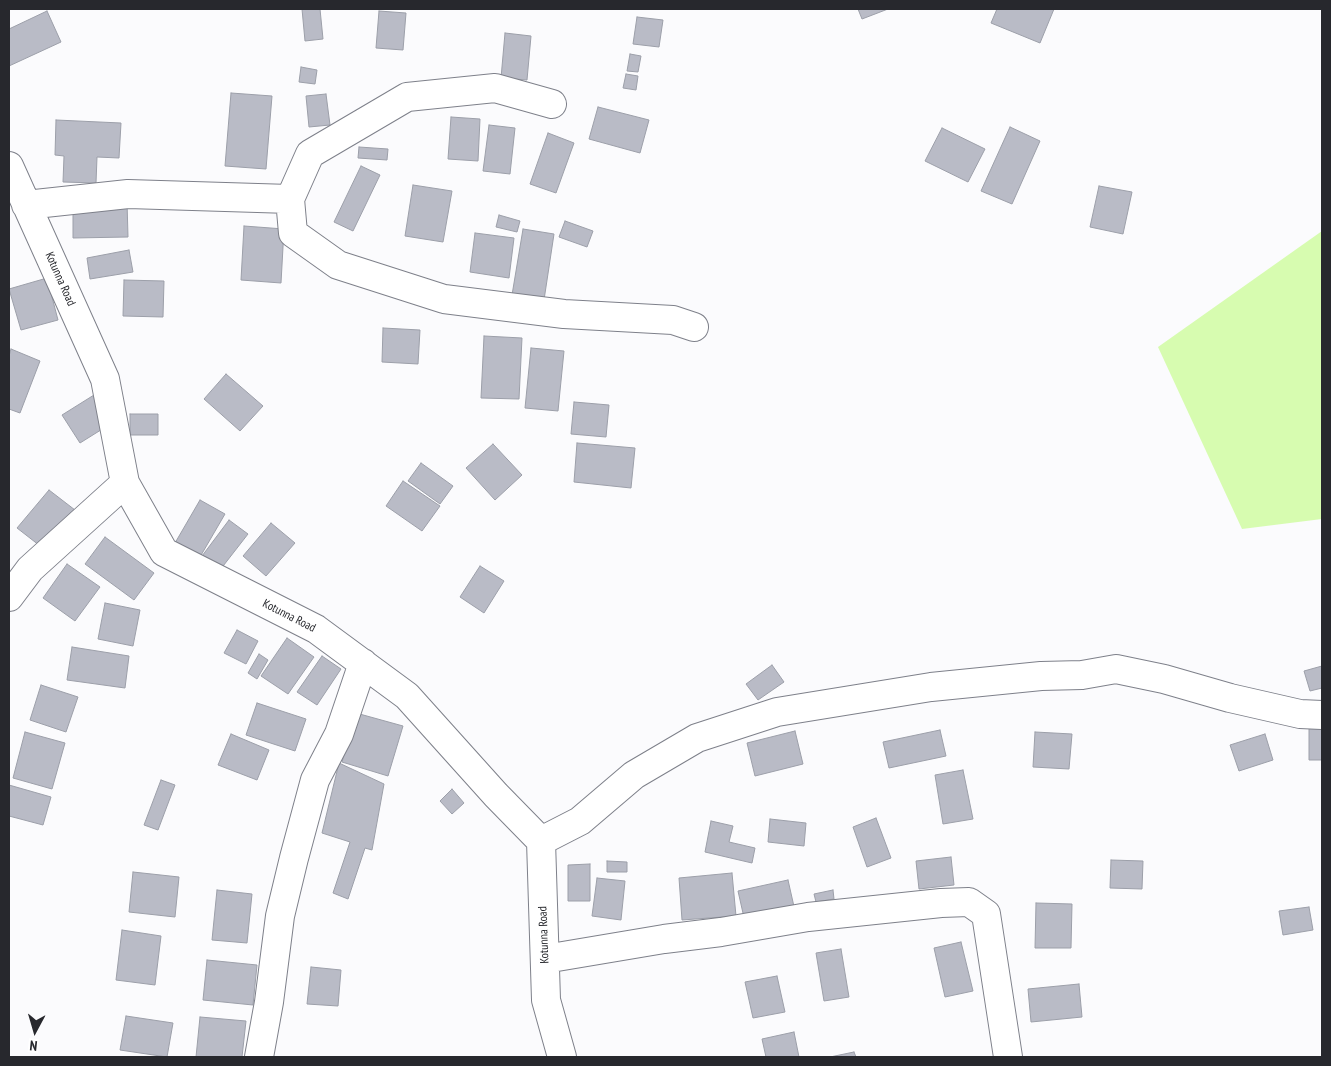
<!DOCTYPE html>
<html>
<head>
<meta charset="utf-8">
<style>
  body { margin:0 }
  #map { position:relative; width:1331px; height:1066px; overflow:hidden; background:#fbfbfd; font-family:"PT Sans Narrow",sans-serif }
  canvas { display:block }
  .frame { position:absolute; inset:0; border:10px solid #27282d; pointer-events:none }
  .north { position:absolute; left:10px; top:1006px; width:50px; height:50px; -webkit-text-stroke:4px #fff; paint-order:stroke; rotate:186deg; font-size:14px; font-weight:700; line-height:20px; text-align:center; color:#27282d }
  .north::after { content:''; display:block; margin:auto; width:18px; height:22px; background:#27282d; clip-path:polygon(50% 0,100% 100%,50% 72%,0 100%) }
</style>
</head>
<body>
<div id="map">
<canvas width="1331" height="1066"></canvas>
<div class="frame"></div>
<div class="north">N</div>
</div>
<script>
const c = document.querySelector('canvas').getContext('2d');
c.lineJoin = 'round';
function paint(path, color) { c.fillStyle = color; c.fill(path, 'evenodd'); }
const shape = rows => new Path2D(rows.map(r => 'M' + r).join(''));
function trace(path, color, width, dash) { c.strokeStyle = color; c.lineWidth = width; c.lineCap = dash ? 'butt' : 'round'; c.setLineDash(dash || []); c.stroke(path); }
function drawText(font, color, halo, rows, align = 'center') {
  c.font = font + ' "PT Sans Narrow",sans-serif'; c.lineWidth = 4; c.setLineDash([]); c.textBaseline = 'middle'; c.strokeStyle = halo; c.fillStyle = color; for (const [text, x, y, turn = 0] of rows) {
    c.save(); c.translate(x, y); c.rotate((+turn || 0) * Math.PI / 180); c.textAlign = isNaN(turn) ? turn : align; if (halo) c.strokeText(text, 0, 0); c.fillText(text, 0, 0); c.restore();
  }
}
const green = shape([
  [1322,231,1322,519,1242,529,1158,347]
]);
const building = shape([
  [302,9,320,9,323,39,305,41,302,9],
  [858,9,888,9,862,19,858,9],
  [997,9,1054,9,1040,43,991,23,997,9],
  [47,11,61,42,9,66,9,29,47,11],
  [379,11,406,13,403,50,376,48,379,11],
  [637,17,663,20,659,47,633,44,637,17],
  [505,33,531,36,527,80,501,78,505,33],
  [630,54,641,56,638,72,627,71,630,54],
  [301,67,317,70,315,84,299,82,301,67],
  [626,74,638,76,636,90,623,88,626,74],
  [231,93,272,96,266,169,225,166,231,93],
  [326,94,330,125,309,127,306,96,326,94],
  [598,107,649,120,640,153,589,139,598,107],
  [451,117,480,119,478,161,448,159,451,117],
  [56,120,121,123,119,158,97,157,96,183,63,182,64,156,55,155,56,120],
  [489,125,515,128,510,174,483,171,489,125],
  [1010,127,1040,141,1012,204,981,191,1010,127],
  [942,128,985,149,968,182,925,161,942,128],
  [548,133,574,143,556,193,530,184,548,133],
  [359,147,388,149,387,160,358,158,359,147],
  [361,166,380,175,353,231,334,222,361,166],
  [413,185,452,191,443,242,405,236,413,185],
  [1099,186,1132,192,1123,234,1090,227,1099,186],
  [127,201,128,237,73,238,73,202,127,201],
  [499,215,520,221,517,232,496,227,499,215],
  [565,221,593,231,587,247,559,237,565,221],
  [244,226,284,229,281,283,241,280,244,226],
  [523,229,554,234,544,300,512,295,523,229],
  [475,233,514,238,509,278,470,272,475,233],
  [129,250,133,272,90,279,87,258,129,250],
  [47,278,58,320,21,330,9,289,47,278],
  [124,280,164,281,163,317,123,316,124,280],
  [383,328,420,330,418,364,382,362,383,328],
  [484,336,522,338,519,399,481,398,484,336],
  [531,348,564,351,558,411,525,408,531,348],
  [11,349,40,361,20,413,9,409,9,356,11,349],
  [226,374,263,406,240,431,204,399,226,374],
  [94,395,112,423,80,443,62,415,94,395],
  [574,402,609,405,606,437,571,434,574,402],
  [130,414,158,414,158,435,130,435,130,414],
  [577,443,635,448,631,488,574,482,577,443],
  [493,444,522,475,495,500,466,468,493,444],
  [421,463,453,486,440,504,408,481,421,463],
  [403,481,440,506,422,531,386,506,403,481],
  [49,490,75,510,44,549,17,528,49,490],
  [200,500,225,514,200,557,175,543,200,500],
  [229,520,248,534,220,570,202,556,229,520],
  [271,523,295,543,266,576,243,556,271,523],
  [105,537,154,573,134,600,85,564,105,537],
  [67,564,100,587,75,621,43,598,67,564],
  [480,566,504,581,484,613,460,597,480,566],
  [105,603,140,610,133,646,98,639,105,603],
  [237,630,258,641,246,664,224,653,237,630],
  [287,638,314,657,288,694,261,676,287,638],
  [72,647,129,656,125,688,67,680,72,647],
  [259,654,268,660,257,679,248,673,259,654],
  [322,656,341,669,317,705,297,692,322,656],
  [772,665,784,682,758,700,746,684,772,665],
  [1322,666,1322,688,1310,691,1304,671,1322,666],
  [41,685,78,697,66,732,30,720,41,685],
  [257,703,306,719,295,751,246,735,257,703],
  [356,713,403,726,388,776,342,762,356,713],
  [1309,724,1322,724,1322,760,1309,760,1309,724],
  [940,730,946,756,889,768,883,742,940,730],
  [795,731,803,764,755,776,747,743,795,731],
  [25,732,65,743,52,789,13,778,25,732],
  [1035,732,1072,734,1069,769,1033,767,1035,732],
  [231,734,269,750,257,780,218,765,231,734],
  [1265,734,1273,760,1239,771,1230,745,1265,734],
  [339,763,384,784,372,850,365,848,348,899,333,893,350,842,322,833,339,763],
  [963,770,973,819,943,824,935,775,963,770],
  [161,780,175,785,158,830,144,825,161,780],
  [9,785,51,797,43,825,9,816,9,785],
  [452,789,464,803,452,814,440,801,452,789],
  [876,818,891,858,867,867,853,827,876,818],
  [770,819,806,823,804,846,768,842,770,819],
  [711,821,733,826,729,842,755,848,752,863,705,852,711,821],
  [951,857,954,885,919,889,916,861,951,857],
  [1111,860,1143,861,1142,889,1110,888,1111,860],
  [607,861,627,862,627,872,607,872,607,861],
  [590,864,590,901,568,901,568,865,590,864],
  [133,872,179,877,175,917,129,912,133,872],
  [732,873,736,916,682,920,679,878,732,873],
  [597,878,625,881,621,920,592,916,597,878],
  [788,880,795,911,745,922,738,891,788,880],
  [217,890,252,894,247,943,212,940,217,890],
  [833,890,834,899,816,902,814,894,833,890],
  [1036,903,1072,904,1071,948,1035,948,1036,903],
  [1309,907,1313,930,1283,935,1279,911,1309,907],
  [122,930,161,936,155,985,116,980,122,930],
  [961,942,973,991,945,997,934,948,961,942],
  [841,949,849,997,824,1001,816,953,841,949],
  [207,960,257,965,253,1005,203,1000,207,960],
  [311,967,341,970,338,1006,307,1004,311,967],
  [777,976,785,1012,753,1018,745,982,777,976],
  [1079,984,1082,1017,1031,1022,1028,989,1079,984],
  [126,1016,173,1023,167,1057,120,1050,126,1016],
  [200,1017,246,1021,242,1057,196,1057,200,1017],
  [794,1032,799,1057,766,1057,762,1039,794,1032],
  [854,1052,856,1057,830,1057,854,1052]
]);
const minor = shape([
  [552,104,495,88,407,97,310,154,290,199,293,233,338,265,444,299,564,314,673,320,694,327],
  [9,166,105,379,125,483,164,552,316,629,407,696,496,795,541,841,546,1000,562,1057],
  [26,205,128,194,290,199],
  [9,597,30,569,125,483],
  [541,841,580,821,634,775,697,738,777,712,931,687,1041,676,1082,675,1116,669,1164,679,1230,698,1300,714,1322,715],
  [545,959,664,939,721,932,808,917,941,903,969,902,986,914,1008,1057],
  [259,1057,269,1002,280,916,294,858,315,780,339,734,363,663]
]);
const streetNames = [
  ["Kotunna Road",60,279,66],
  ["Kotunna Road",289,616,27],
  ["Kotunna Road",544,935,-92]
];
paint(green, '#d7fcb0');
paint(building, '#b9bbc6');
trace(building, '#9c9fa9', 1);
trace(minor, '#7e808a', 30);
trace(minor, '#fff', 28);
drawText('12px', '#27282d', '#fff', streetNames);
</script>
</body>
</html>
